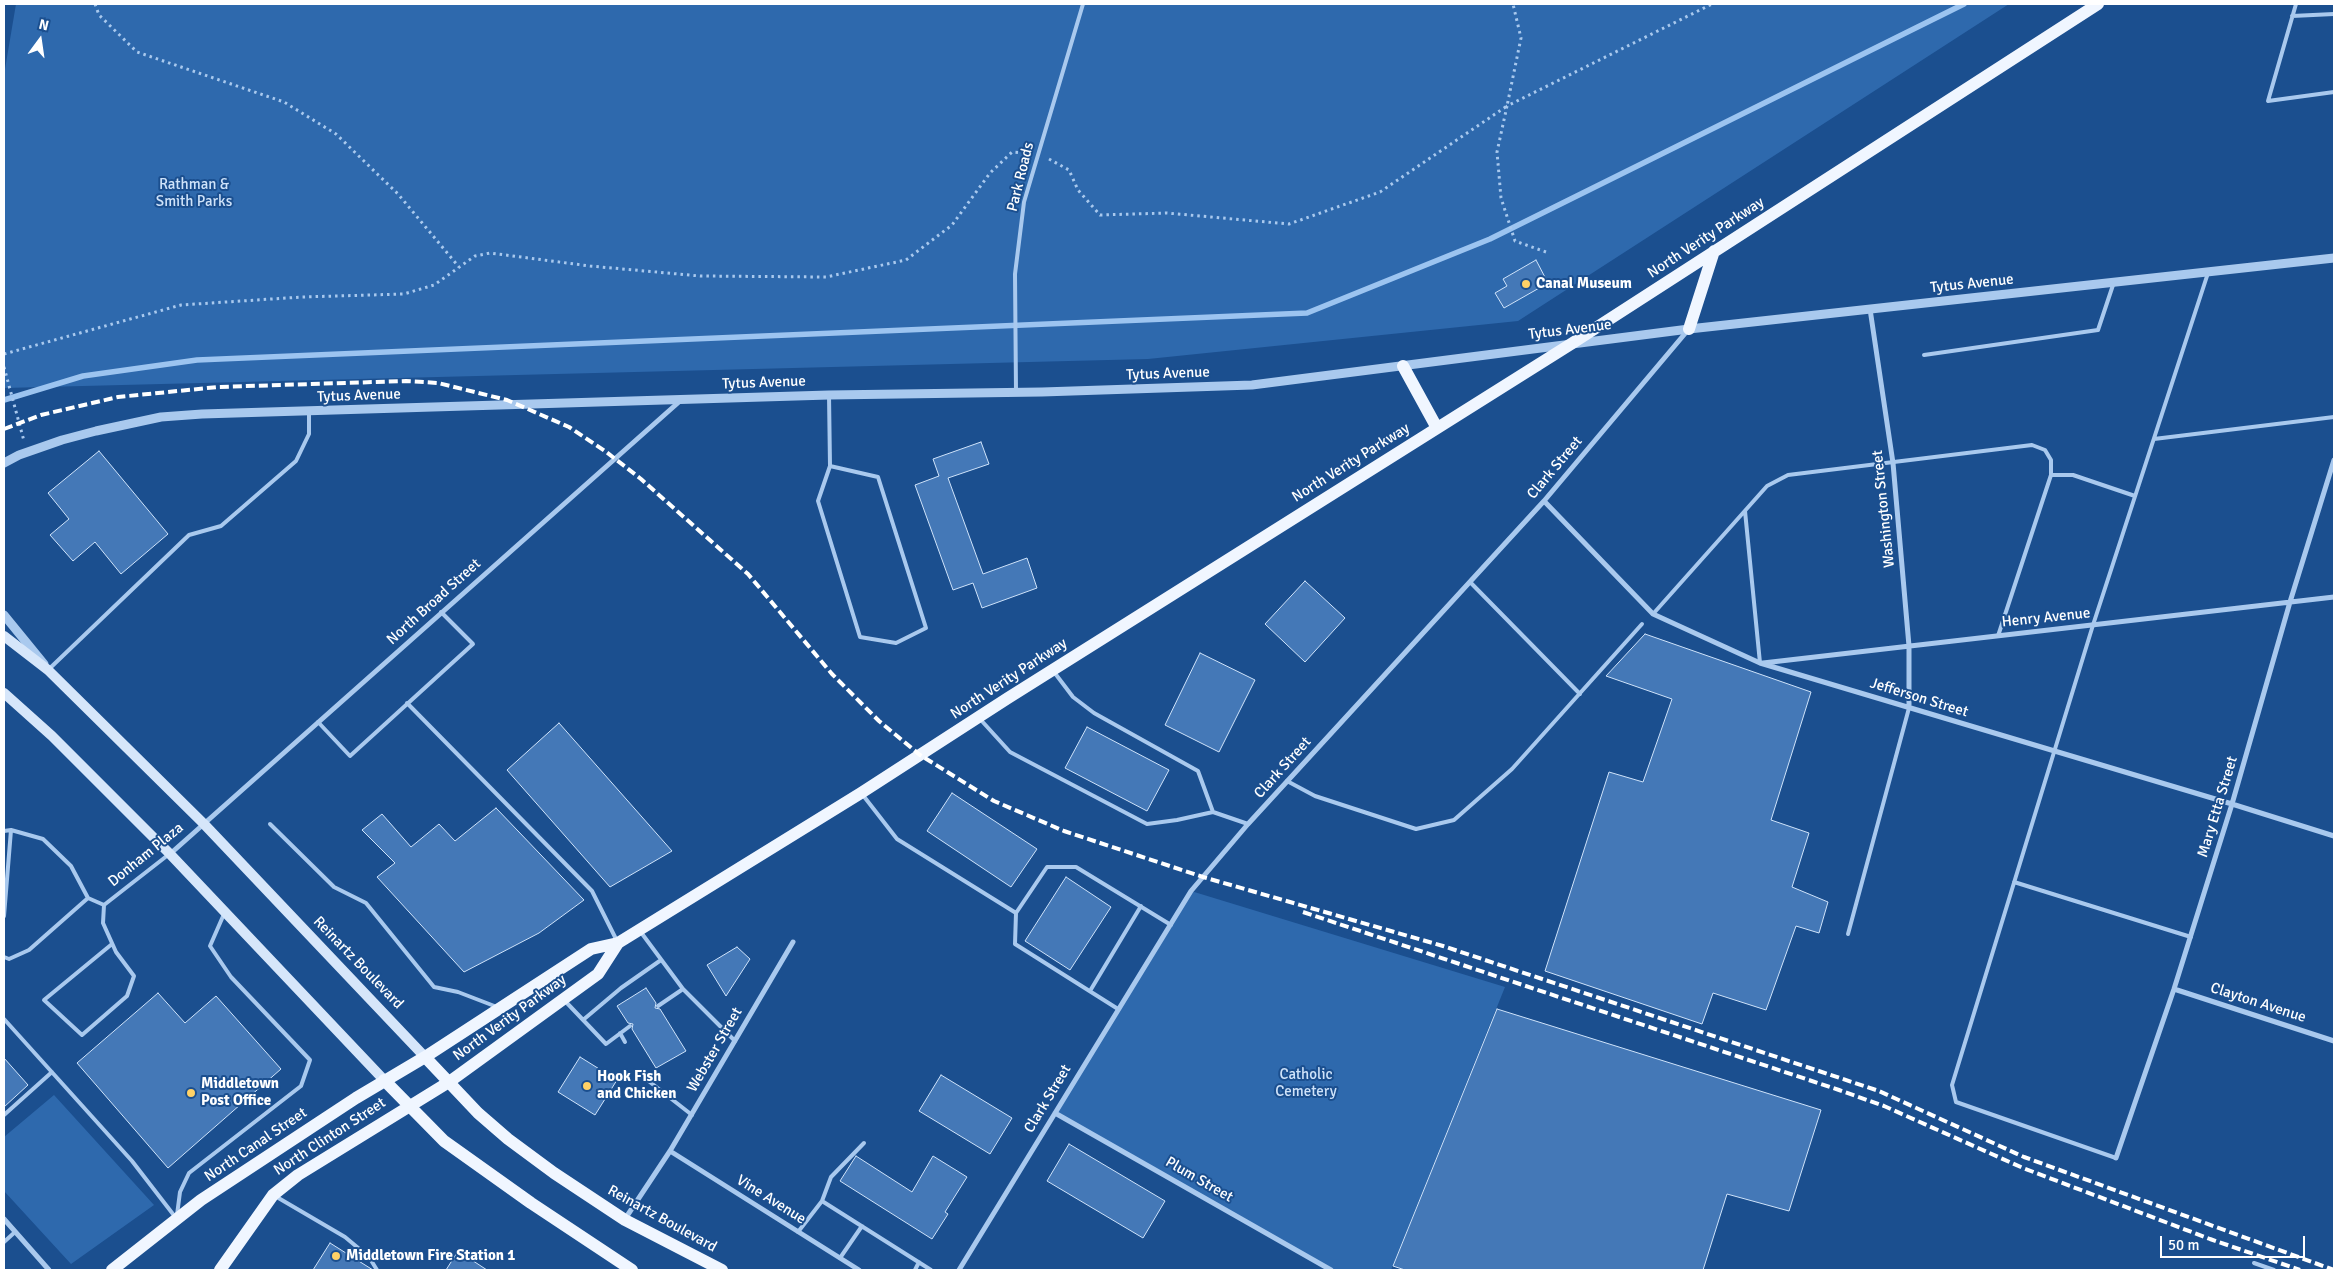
<!DOCTYPE html>
<html>
<head>
<meta charset="utf-8">
<style>
  body { margin:0 }
  #map { position:relative; width:2338px; height:1274px; overflow:hidden; background:#1b4f8f; font-family:Signika,sans-serif }
  canvas { display:block }
  .frame { position:absolute; inset:0; border:5px solid #fff; pointer-events:none }
  .north { position:absolute; left:15px; top:15px; width:50px; height:50px; -webkit-text-stroke:4px #1b4f8f; paint-order:stroke; rotate:14deg; font-size:14px; font-weight:700; line-height:20px; text-align:center; color:#fff }
  .north::after { content:''; display:block; margin:auto; width:18px; height:22px; background:#fff; clip-path:polygon(50% 0,100% 100%,50% 72%,0 100%) }
  .scale { position:absolute; left:2160px; top:1236px; width:145px; height:22px; box-sizing:border-box; border:2px solid #fff; border-top:0; padding-left:6px; font-size:15px; line-height:18px; white-space:nowrap; color:#fff; -webkit-text-stroke:4px #1b4f8f; paint-order:stroke }
</style>
</head>
<body>
<div id="map">
<canvas width="2338" height="1274"></canvas>
<div class="frame"></div>
<div class="north">N</div>
<div class="scale">50 m</div>
</div>
<script>
const c = document.querySelector('canvas').getContext('2d');
c.lineJoin = 'round';
function paint(path, color) { c.fillStyle = color; c.fill(path, 'evenodd'); }
const shape = rows => new Path2D(rows.map(r => 'M' + r).join(''));
function trace(path, color, width, dash) { c.strokeStyle = color; c.lineWidth = width; c.lineCap = dash ? 'butt' : 'round'; c.setLineDash(dash || []); c.stroke(path); }
function drawText(font, color, halo, rows, align = 'center') {
  c.font = font + ' Signika,sans-serif'; c.lineWidth = 4; c.setLineDash([]); c.textBaseline = 'middle'; c.strokeStyle = halo; c.fillStyle = color; for (const [text, x, y, turn = 0] of rows) {
    c.save(); c.translate(x, y); c.rotate((+turn || 0) * Math.PI / 180); c.textAlign = isNaN(turn) ? turn : align; if (halo) c.strokeText(text, 0, 0); c.fillText(text, 0, 0); c.restore();
  }
}
const green = shape([
  [16,4,2009,4,1518,321,1148,359,4,388,4,75],
  [1191,891,1505,987,1391,1270,1331,1270,1055,1113],
  [54,1095,154,1205,71,1264,4,1191,4,1137]
]);
const stream = shape([
  [4,400,83,376,197,360,1307,313,1490,239,1964,4]
]);
const building = shape([
  [1536,260,1548,283,1504,308,1495,293,1507,286,1503,279,1536,260],
  [981,442,989,464,948,478,983,574,1027,558,1037,588,982,608,973,583,953,590,915,485,939,476,933,459,981,442],
  [99,451,168,534,121,574,95,542,73,561,50,535,69,519,48,493,99,451],
  [1305,581,1345,618,1305,662,1265,624,1305,581],
  [1645,634,1811,692,1771,820,1809,833,1792,887,1828,902,1819,933,1796,926,1766,1010,1713,993,1702,1024,1545,971,1609,772,1643,782,1672,699,1606,676,1645,634],
  [1200,653,1255,680,1219,752,1165,725,1200,653],
  [559,723,672,851,610,887,507,770,559,723],
  [1087,727,1169,770,1147,811,1065,768,1087,727],
  [952,793,1037,849,1011,887,927,831,952,793],
  [496,808,584,900,539,933,464,972,377,877,395,863,362,830,382,814,411,847,439,824,455,841,496,808],
  [1066,877,1111,907,1070,970,1025,941,1066,877],
  [737,947,750,959,726,996,707,965,737,947],
  [646,988,656,1003,655,1008,660,1009,686,1051,656,1068,632,1029,633,1024,628,1023,617,1006,646,988],
  [158,993,185,1023,216,996,281,1069,168,1168,77,1063,158,993],
  [1497,1009,1821,1110,1789,1211,1727,1194,1703,1270,1405,1270,1393,1266,1497,1009],
  [580,1057,617,1080,595,1115,558,1092,580,1057],
  [4,1058,28,1085,4,1107,4,1058],
  [941,1075,1012,1118,990,1154,919,1111,941,1075],
  [1069,1144,1165,1201,1143,1238,1047,1181,1069,1144],
  [856,1156,912,1192,933,1156,967,1177,945,1212,948,1214,932,1239,840,1181,856,1156],
  [330,1243,373,1270,313,1270,330,1243],
  [458,1251,487,1270,446,1270,458,1251]
]);
const path = shape([
  [95,4,99,15,137,52,284,102,336,134,398,194,459,267],
  [1049,159,1069,170,1078,190,1100,215,1167,213,1289,224,1380,192,1507,106,1521,38,1513,4],
  [1546,252,1515,241,1501,198,1497,152,1507,106,1712,4],
  [4,354,181,305,302,297,404,294,434,285,475,256,490,253,590,266,700,276,826,277,906,260,952,225,990,173,1012,152,1024,153],
  [4,367,24,441]
]);
const service = shape([
  [2296,4,2268,101,2334,92],
  [2292,16,2334,14],
  [1924,355,2098,330,2114,282],
  [1016,392,1015,274,1024,202,1083,4],
  [829,395,830,466,818,501,860,637,896,643,926,628,878,477,830,466],
  [2154,439,2334,417],
  [2051,475,2073,475,2135,496],
  [1745,511,1760,663],
  [1470,582,1580,694],
  [1653,614,1767,486,1788,475,2032,445,2045,450,2051,460,2051,475,1998,636],
  [48,670,189,535,221,526,296,461,309,434,309,412],
  [1054,672,1073,697,1094,713,1198,771,1213,812],
  [407,703,592,891,617,941],
  [980,719,1010,752,1147,824,1177,820,1213,812,1248,824],
  [318,722,350,756,473,644,441,612],
  [1287,781,1315,796,1416,829,1454,820,1512,769,1642,624],
  [862,794,897,839,1016,913,1015,944,1118,1009],
  [270,824,334,887,366,903,434,987,458,992,497,1007],
  [4,831,11,830,43,839,71,866,88,898,104,905],
  [2014,882,2191,937],
  [104,905,103,923,116,952,134,976,127,996,82,1035,44,1000,112,944],
  [104,905,168,855],
  [1016,913,1047,867,1076,867,1171,925],
  [4,916,11,830],
  [640,931,683,989,658,1006],
  [1848,934,1909,708],
  [4,957,9,959,29,950,88,898],
  [683,989,735,1041],
  [1090,991,1141,906],
  [565,1001,606,1044,630,1026],
  [4,1019,132,1161,176,1218],
  [583,1020,621,988,661,960],
  [620,1033,625,1042],
  [646,1079,692,1115],
  [4,1115,52,1072],
  [864,1143,831,1177,822,1201,931,1270],
  [2116,1158,1956,1102,1952,1085,2093,625,2208,273],
  [275,1196,345,1237,369,1257,377,1270],
  [177,1215,180,1192,189,1173,301,1086,310,1060,231,977,210,946,224,914],
  [798,1232,822,1201],
  [4,1242,15,1232],
  [840,1258,862,1226],
  [2254,1263,2274,1270],
  [915,1270,919,1262]
]);
const minor = shape([
  [1870,309,1893,463,1909,646,1909,708],
  [1544,501,1653,614,1760,663,2232,804,2334,836],
  [1763,663,2334,597],
  [170,854,680,401],
  [2174,989,2334,1041],
  [1055,1113,1331,1270],
  [670,1151,859,1270],
  [2116,1158,2174,989,2232,804,2290,602,2334,460],
  [4,1219,49,1270],
  [625,1219,670,1151,793,942],
  [959,1270,1191,891,1248,824,1544,501,1688,330]
]);
const tertiary = shape([
  [4,463,19,455,62,440,96,431,161,417,202,414,829,395,1042,392,1252,385,1689,329,2334,258],
  [4,615,44,664]
]);
const secondary = shape([
  [4,636,48,670,204,824,425,1057],
  [4,693,52,736,170,854,384,1080]
]);
const primary = shape([
  [1689,329,1714,251],
  [1403,366,1437,428],
  [425,1057,478,1113,508,1139,554,1173,625,1220,722,1270],
  [384,1080,444,1141,531,1203,632,1270],
  [112,1270,201,1200,356,1098,425,1057,591,949,618,943,861,793,1008,698,1571,344,2098,4],
  [220,1270,273,1195,298,1175,449,1082,598,974,618,943]
]);
const rail = shape([
  [4,429,41,415,118,397,218,387,406,381,438,383,507,400,569,427,605,451,641,479,748,574,832,674,879,721,920,755,994,801,1064,831,1203,877,1443,946,1879,1091,2024,1157,2334,1270],
  [1303,912,1839,1090,1884,1106,2023,1168,2210,1239,2300,1270]
]);
const markers = [
  [1526,284,5,"#ffd166"],
  [587,1086,5,"#ffd166"],
  [191,1093,5,"#ffd166"],
  [336,1256,5,"#ffd166"]
];
const streetNames = [
  ["Park Roads",1021,177,-76],
  ["North Verity Parkway",1706,238,-33],
  ["Tytus Avenue",1972,284,-6],
  ["Tytus Avenue",1570,330,-7],
  ["Tytus Avenue",1168,374,-2],
  ["Tytus Avenue",764,383,-2],
  ["Tytus Avenue",359,396,-2],
  ["North Verity Parkway",1351,463,-32],
  ["Clark Street",1555,468,-50],
  ["Washington Street",1884,509,-96],
  ["North Broad Street",434,602,-42],
  ["Henry Avenue",2046,618,-6],
  ["North Verity Parkway",1009,679,-33],
  ["Jefferson Street",1919,698,17],
  ["Clark Street",1283,768,-48],
  ["Mary Etta Street",2218,807,-73],
  ["Donham Plaza",146,855,-39],
  ["Reinartz Boulevard",358,963,46],
  ["Clayton Avenue",2258,1003,18],
  ["North Verity Parkway",510,1018,-36],
  ["Webster Street",715,1050,-60],
  ["Clark Street",1048,1099,-59],
  ["North Clinton Street",330,1137,-33],
  ["North Canal Street",256,1145,-34],
  ["Plum Street",1199,1180,30],
  ["Vine Avenue",771,1200,32],
  ["Reinartz Boulevard",662,1219,29]
];
const parkNames = [
  ["Rathman &",194,185],
  ["Smith Parks",194,202],
  ["Catholic",1306,1075],
  ["Cemetery",1306,1092]
];
const poiNames = [
  ["Canal Museum",1536,284],
  ["Hook Fish",597,1077],
  ["and Chicken",597,1094],
  ["Middletown",201,1084],
  ["Post Office",201,1101],
  ["Middletown Fire Station 1",346,1256]
];
paint(green, '#2e69ad');
trace(stream, '#9cc4f0', 5.5);
paint(building, '#4478b7');
trace(building, '#cfe3fa', 1);
trace(path, '#a9c9ee', 3, [2.5, 4]);
trace(service, '#a9c9ee', 4);
trace(minor, '#a9c9ee', 5);
trace(tertiary, '#a9c9ee', 9);
trace(secondary, '#d6e6fa', 10);
trace(primary, '#f0f6ff', 12);
trace(rail, '#fff', 4, [9, 4]);
for (const [x, y, r, color] of markers) { const dot = new Path2D(); dot.arc(x, y, r, 0, 2 * Math.PI); c.fillStyle = color; c.fill(dot); trace(dot, '#1b4f8f', 2); }
drawText('15px', '#fff', '#1b4f8f', streetNames);
drawText('15px', '#cfe3fa', '#1b4f8f', parkNames);
drawText('bold 15px', '#fff', '#1b4f8f', poiNames, 'left');
</script>
</body>
</html>
